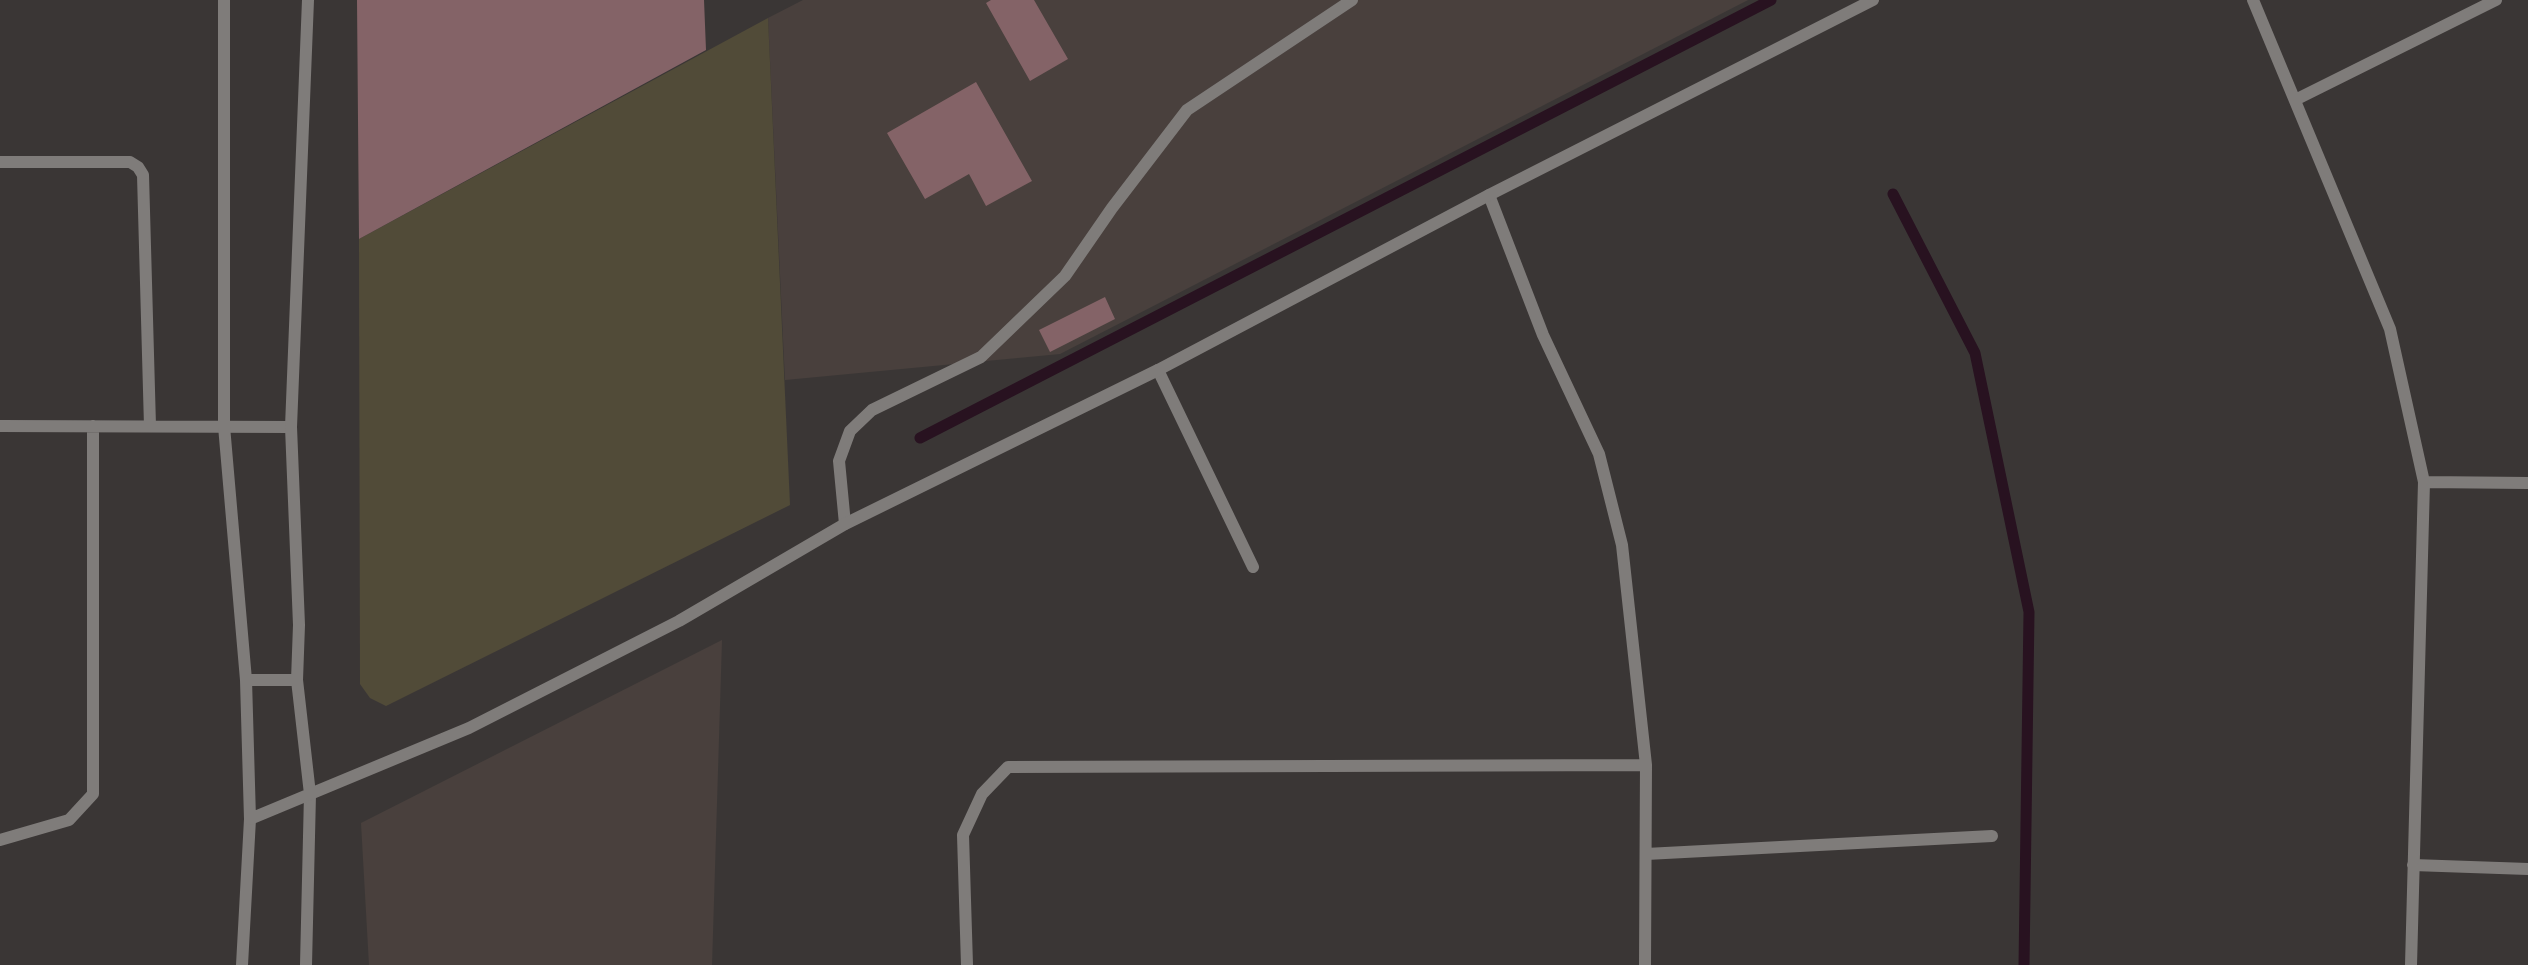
<!DOCTYPE html>
<html>
<head>
<meta charset="utf-8">
<style>
  body { margin:0 }
  canvas { display:block; background:#3a3635 }
</style>
</head>
<body>
<canvas width="2528" height="965"></canvas>
<script>
const c = document.querySelector('canvas').getContext('2d');
c.lineJoin = 'round';
function paint(path, color) { c.fillStyle = color; c.fill(path, 'evenodd'); }
const shape = rows => new Path2D(rows.map(r => 'M' + r).join(''));
function trace(path, color, width, dash) { c.strokeStyle = color; c.lineWidth = width; c.lineCap = dash ? 'butt' : 'round'; c.setLineDash(dash || []); c.stroke(path); }
const built = shape([
  [803,0,1748,0,1060,354,785,380,768,18],
  [722,640,712,965,369,965,361,823]
]);
const green = shape([
  [768,18,790,505,386,706,370,698,360,684,359,239]
]);
const stream = shape([
  [1893,194,1975,353,2029,612,2024,965],
  [920,438,1771,0]
]);
const building = shape([
  [357,0,704,0,706,50,359,239],
  [991,0,1034,0,1068,59,1030,81,986,3],
  [976,82,1032,181,986,206,969,174,925,199,887,133],
  [1105,297,1115,319,1050,352,1039,330]
]);
const service = shape([
  [845,524,839,461,850,431,872,410,981,357,1065,276,1112,208,1187,110,1352,0]
]);
const minor = shape([
  [2253,0,2390,329,2424,482,2411,965],
  [2295,100,2496,0],
  [0,162,130,162,138,167,143,175,150,426],
  [1489,195,1543,335,1599,454,1622,545,1646,765,1645,965],
  [1158,370,1253,567],
  [0,426,291,427],
  [2424,482,2528,483],
  [0,840,69,820,93,794,93,426],
  [1646,854,1992,836],
  [2413,865,2528,869],
  [242,965,250,819],
  [306,965,310,794],
  [967,965,963,835,982,794,1008,767,1646,765]
]);
const secondary = shape([
  [224,0,224,426,246,680,250,819,469,728,679,621,845,524,1158,370,1489,195,1873,0],
  [308,0,291,427,299,625,297,680,310,794],
  [246,680,297,680]
]);
paint(built, '#49403d');
paint(green, '#514b38');
trace(stream, '#281220', 11);
paint(building, '#846367');
trace(service, '#7f7c7a', 12);
trace(minor, '#7f7c7a', 12);
trace(secondary, '#7f7c7a', 12);
</script>
</body>
</html>
